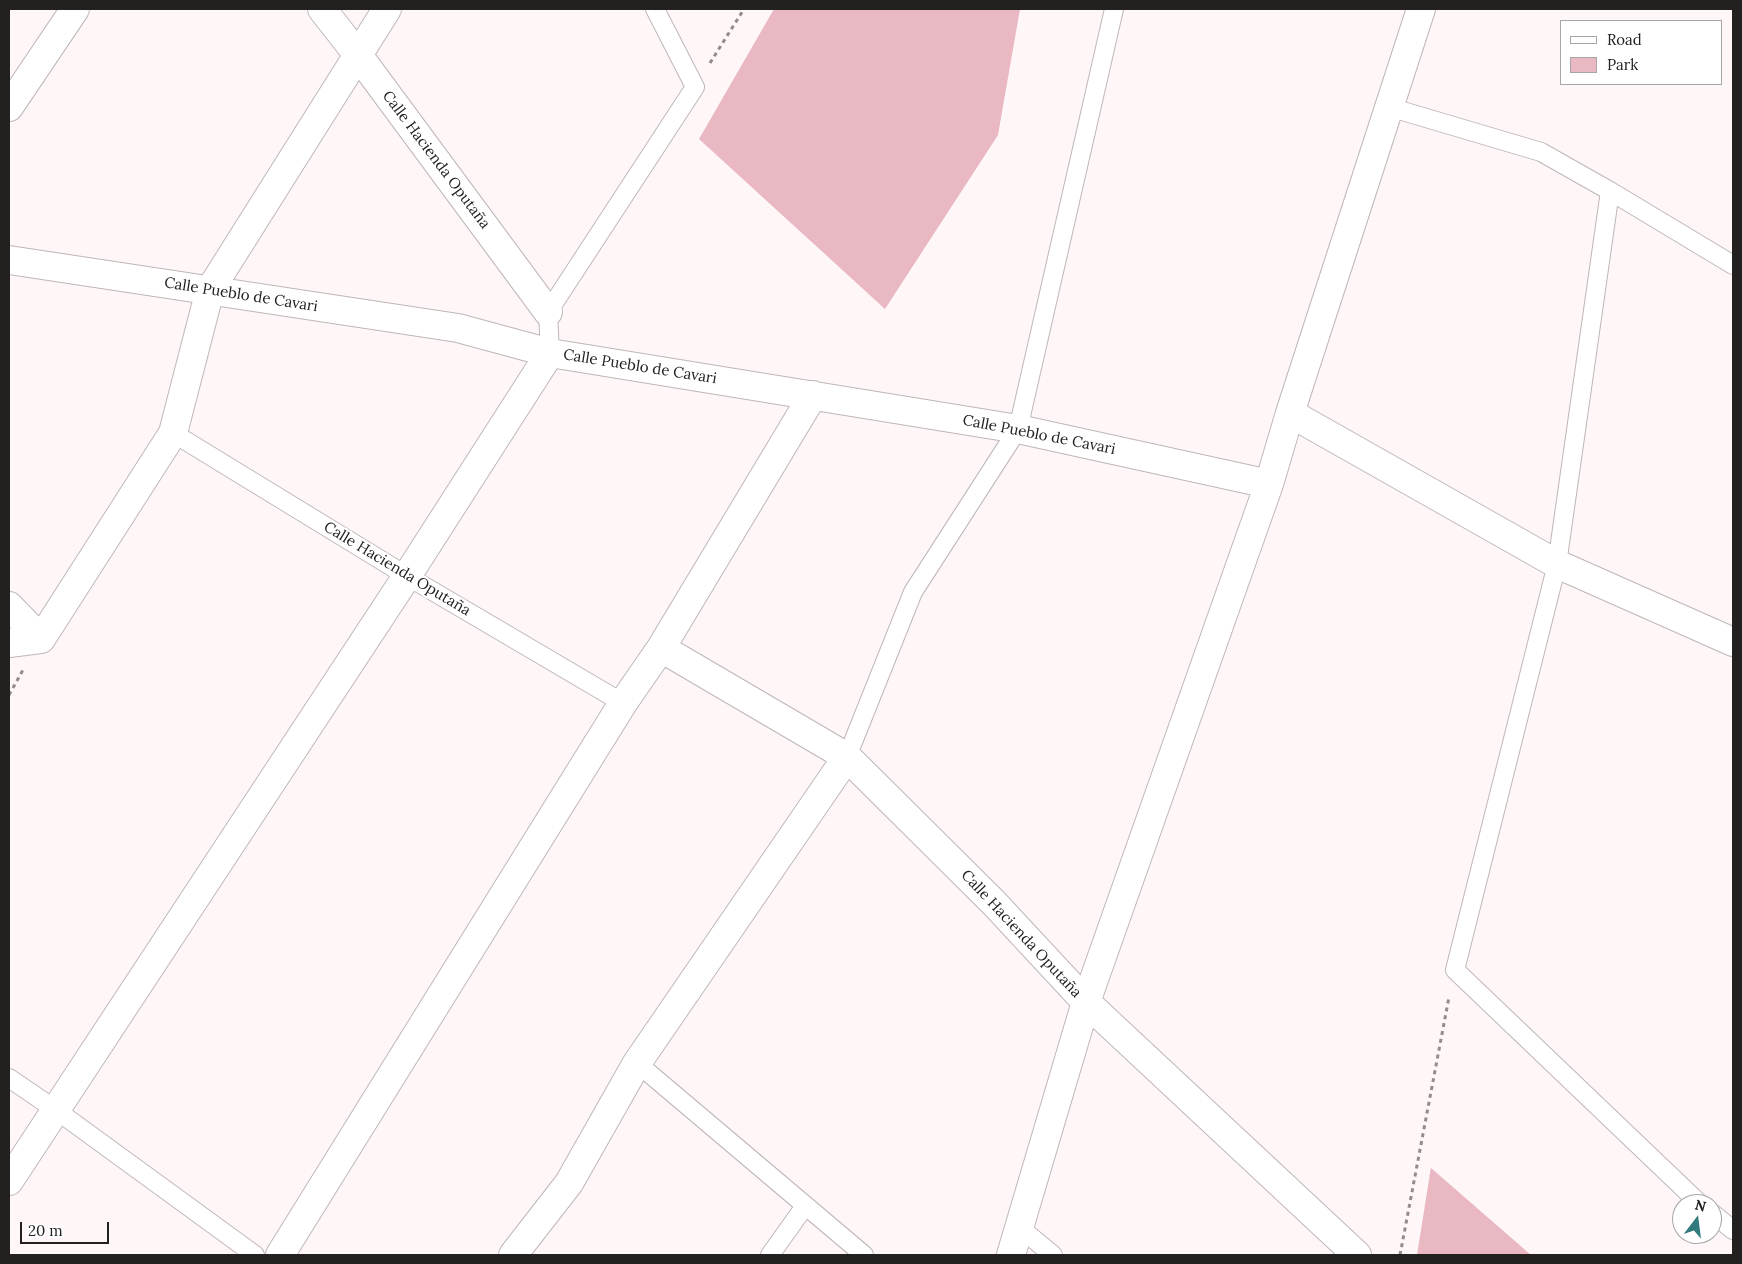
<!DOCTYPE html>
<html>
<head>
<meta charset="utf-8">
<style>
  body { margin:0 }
  #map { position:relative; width:1742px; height:1264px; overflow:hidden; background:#fff6f8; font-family:Lora,serif }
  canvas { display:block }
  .frame { position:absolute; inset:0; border:10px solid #232020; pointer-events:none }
  .legend { position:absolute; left:1560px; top:20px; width:162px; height:65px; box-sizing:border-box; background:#fff; border:1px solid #a7a6a6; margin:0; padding:6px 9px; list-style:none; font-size:15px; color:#232020 }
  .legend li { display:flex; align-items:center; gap:10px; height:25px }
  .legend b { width:25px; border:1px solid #a7a6a6 }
  .north { position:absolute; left:1672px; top:1194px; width:50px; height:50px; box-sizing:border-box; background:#fff; border:1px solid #a7a6a6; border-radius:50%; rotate:15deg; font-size:14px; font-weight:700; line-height:20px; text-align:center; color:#232020 }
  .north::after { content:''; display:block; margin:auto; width:18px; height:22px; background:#317a7e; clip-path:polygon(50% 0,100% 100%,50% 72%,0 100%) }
  .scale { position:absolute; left:20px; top:1222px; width:89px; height:22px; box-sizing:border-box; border:2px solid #232020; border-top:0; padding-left:6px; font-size:15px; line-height:18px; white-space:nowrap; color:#232020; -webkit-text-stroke:4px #fff; paint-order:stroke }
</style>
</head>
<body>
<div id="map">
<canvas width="1742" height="1264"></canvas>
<div class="frame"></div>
<ul class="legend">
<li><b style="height:6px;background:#fff"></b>Road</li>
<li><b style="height:14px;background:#e9b8c2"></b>Park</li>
</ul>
<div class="north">N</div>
<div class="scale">20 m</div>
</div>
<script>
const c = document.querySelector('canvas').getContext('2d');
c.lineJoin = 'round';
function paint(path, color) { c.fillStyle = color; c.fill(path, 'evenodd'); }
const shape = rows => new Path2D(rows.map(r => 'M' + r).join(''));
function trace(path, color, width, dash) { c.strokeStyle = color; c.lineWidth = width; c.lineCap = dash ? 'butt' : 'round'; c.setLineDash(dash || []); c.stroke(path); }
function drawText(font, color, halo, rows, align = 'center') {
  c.font = font + ' Lora,serif'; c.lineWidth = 4.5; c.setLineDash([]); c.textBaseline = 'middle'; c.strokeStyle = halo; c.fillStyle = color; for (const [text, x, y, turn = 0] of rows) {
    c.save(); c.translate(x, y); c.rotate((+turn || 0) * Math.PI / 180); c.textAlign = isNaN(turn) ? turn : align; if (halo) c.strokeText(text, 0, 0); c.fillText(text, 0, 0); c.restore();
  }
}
const green = shape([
  [774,9,1020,9,998,135,885,309,699,139],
  [1431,1167,1431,1168,1531,1255,1417,1255]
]);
const path = shape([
  [710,63,744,9],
  [9,695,23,670],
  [1400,1255,1449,997]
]);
const lane = shape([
  [1389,107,1541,152,1610,191,1733,265],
  [1610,191,1557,564,1455,970,1700,1204],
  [550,353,548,312,695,87,655,9],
  [173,433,407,576,623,703],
  [847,757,913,592,1018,429,1114,9],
  [637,1063,864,1255],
  [9,1078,56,1110,255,1255],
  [1712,1213,1733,1230],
  [1019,1227,1053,1255],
  [770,1255,805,1206]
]);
const street = shape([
  [322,9,358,55,548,312],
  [9,107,75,9],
  [9,260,458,328,550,353,1018,429,1269,484],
  [1290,413,1557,564,1733,642],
  [9,606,41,639],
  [41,639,173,433,210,290,387,9],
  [9,643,41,639],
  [661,648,847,757,994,903,1086,1002,1357,1255],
  [9,1181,407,576,550,353],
  [280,1255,623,703,661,648,813,395],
  [513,1255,569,1183,637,1063,847,757],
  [1011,1255,1086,1002,1269,484,1290,413,1421,9]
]);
const streetNames = [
  ["Calle Hacienda Oputaña",436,160,53],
  ["Calle Pueblo de Cavari",241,295,9],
  ["Calle Pueblo de Cavari",640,367,9],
  ["Calle Pueblo de Cavari",1039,435,11],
  ["Calle Hacienda Oputaña",397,569,31],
  ["Calle Hacienda Oputaña",1021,934,47]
];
paint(green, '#e9b8c2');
trace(lane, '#bfb6b8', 20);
trace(street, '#bfb6b8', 30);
trace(path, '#928c8d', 3, [4, 4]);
trace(lane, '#fff', 18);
trace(street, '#fff', 28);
drawText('15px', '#232020', '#fff', streetNames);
</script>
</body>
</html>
